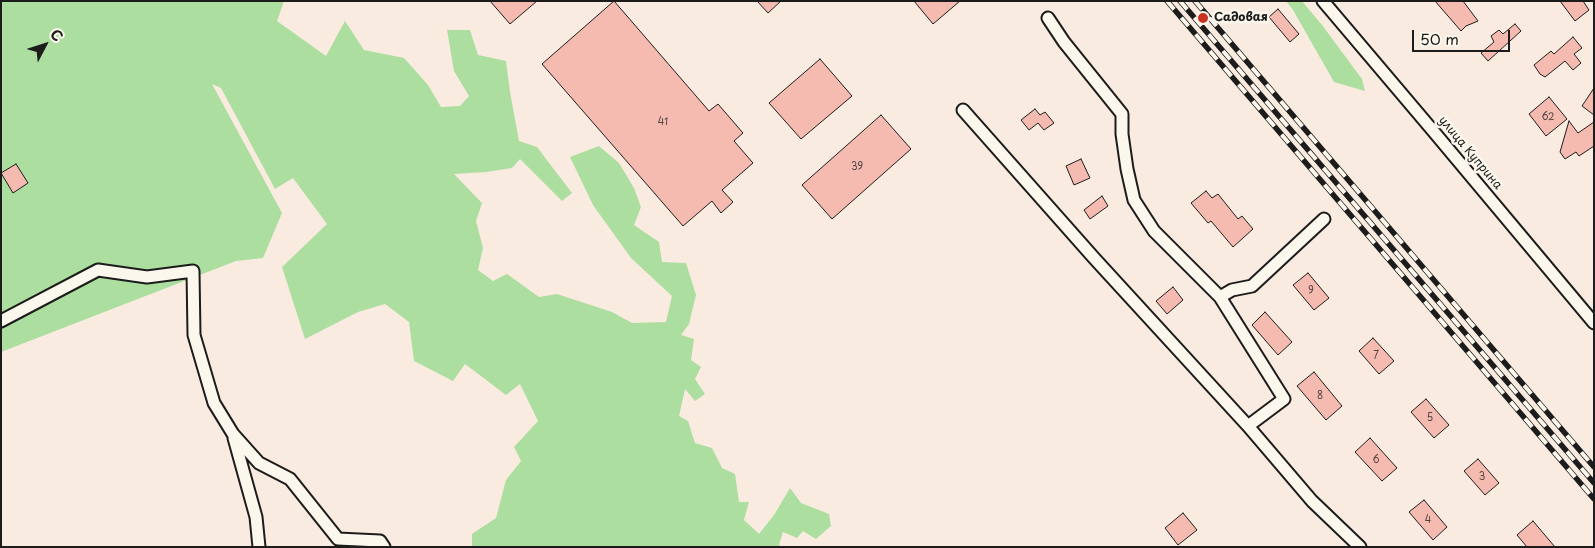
<!DOCTYPE html>
<html>
<head>
<meta charset="utf-8">
<style>
  body { margin:0 }
  #map { position:relative; width:1595px; height:548px; overflow:hidden; background:#faebe0; font-family:"Playpen Sans",sans-serif }
  canvas { display:block }
  .frame { position:absolute; inset:0; border:2px solid #1c1c1c; pointer-events:none }
  .north { position:absolute; left:20px; top:20px; width:50px; height:50px; -webkit-text-stroke:4px #fbf7ec; paint-order:stroke; rotate:50deg; font-size:14px; font-weight:700; line-height:20px; text-align:center; color:#1c1c1c }
  .north::after { content:''; display:block; margin:auto; width:18px; height:22px; background:#1c1c1c; clip-path:polygon(50% 0,100% 100%,50% 72%,0 100%) }
  .scale { position:absolute; left:1412px; top:30px; width:98px; height:22px; box-sizing:border-box; border:2px solid #1c1c1c; border-top:0; padding-left:6px; font-size:15px; line-height:18px; white-space:nowrap; color:#1c1c1c; -webkit-text-stroke:4px #fbf7ec; paint-order:stroke }
</style>
</head>
<body>
<div id="map">
<canvas width="1595" height="548"></canvas>
<div class="frame"></div>
<div class="north">С</div>
<div class="scale">50 m</div>
</div>
<script>
const c = document.querySelector('canvas').getContext('2d');
c.lineJoin = 'round';
function paint(path, color) { c.fillStyle = color; c.fill(path, 'evenodd'); }
const shape = rows => new Path2D(rows.map(r => 'M' + r).join(''));
function trace(path, color, width, dash) { c.strokeStyle = color; c.lineWidth = width; c.lineCap = dash ? 'butt' : 'round'; c.setLineDash(dash || []); c.stroke(path); }
function drawText(font, color, halo, rows, align = 'center') {
  c.font = font + ' "Playpen Sans",sans-serif'; c.lineWidth = 5; c.setLineDash([]); c.textBaseline = 'middle'; c.strokeStyle = halo; c.fillStyle = color; for (const [text, x, y, turn = 0] of rows) {
    c.save(); c.translate(x, y); c.rotate((+turn || 0) * Math.PI / 180); c.textAlign = isNaN(turn) ? turn : align; if (halo) c.strokeText(text, 0, 0); c.fillText(text, 0, 0); c.restore();
  }
}
const green = shape([
  [1,1,284,1,277,21,326,56,345,21,364,50,404,58,428,85,441,107,460,106,469,96,454,71,447,30,470,30,478,55,506,61,510,92,519,141,537,147,572,193,562,201,520,159,512,168,486,172,454,174,482,203,476,221,483,248,478,270,493,281,507,274,539,297,557,294,612,312,632,323,666,322,672,296,631,258,593,205,570,157,599,146,619,163,634,188,641,207,634,225,659,242,662,262,686,263,696,295,689,324,681,335,694,339,691,360,701,367,695,379,705,394,695,401,685,389,679,416,688,421,695,443,712,448,722,468,735,474,739,502,749,502,744,520,759,534,774,515,790,488,801,503,829,514,831,526,816,539,803,531,797,538,783,532,779,545,782,547,472,547,472,534,496,518,506,480,521,461,514,447,538,421,520,384,506,395,465,364,453,381,414,361,409,322,385,304,358,312,305,339,282,267,327,224,293,178,275,189,221,88,212,84,282,213,263,258,236,261,1,352],
  [1286,1,1302,1,1322,25,1362,79,1365,91,1334,82,1293,10]
]);
const building = shape([
  [490,1,537,1,510,24,490,1],
  [614,1,709,111,718,104,743,133,734,141,753,163,722,190,733,202,721,213,712,201,683,226,542,64,614,1],
  [757,1,781,1,768,13,757,1],
  [914,1,960,1,933,24,914,1],
  [1435,1,1463,1,1478,21,1466,26,1461,31,1435,1],
  [1560,1,1583,1,1589,10,1575,21,1560,1],
  [1278,9,1299,34,1290,42,1269,17,1278,9],
  [1515,24,1521,31,1488,61,1481,53,1494,42,1491,36,1499,30,1503,34,1515,24],
  [1573,37,1582,48,1574,54,1581,63,1573,70,1565,61,1545,77,1540,74,1534,65,1551,51,1554,54,1573,37],
  [820,59,852,96,801,139,769,103,820,59],
  [1594,88,1594,115,1582,106,1594,88],
  [1549,97,1567,119,1546,136,1529,114,1549,97],
  [1035,109,1040,115,1045,112,1054,123,1044,130,1038,123,1029,130,1021,120,1035,109],
  [881,115,911,149,832,219,802,185,881,115],
  [1569,121,1578,133,1594,122,1594,146,1579,156,1576,152,1565,159,1560,152,1569,121],
  [1081,159,1090,178,1074,185,1066,166,1081,159],
  [16,164,28,183,13,193,1,173,16,164],
  [1206,191,1212,198,1218,194,1238,219,1242,216,1253,229,1233,247,1211,221,1208,223,1191,203,1206,191],
  [1102,196,1108,206,1090,219,1084,210,1102,196],
  [1308,273,1329,298,1314,310,1293,285,1308,273],
  [1173,287,1183,300,1167,314,1156,301,1173,287],
  [1265,312,1292,342,1278,355,1252,325,1265,312],
  [1373,338,1394,361,1379,374,1359,351,1373,338],
  [1314,372,1342,406,1326,420,1297,386,1314,372],
  [1426,399,1449,425,1434,438,1411,412,1426,399],
  [1370,438,1397,468,1382,481,1355,452,1370,438],
  [1478,459,1499,483,1485,495,1464,471,1478,459],
  [1424,500,1447,527,1433,540,1409,512,1424,500],
  [1183,513,1197,530,1178,545,1165,528,1183,513],
  [1533,521,1555,547,1527,547,1517,535,1533,521]
]);
const minor = shape([
  [1323,1,1434,132,1594,323],
  [1048,18,1064,42,1122,114,1122,134,1127,169,1134,200,1154,231,1220,297,1284,399,1248,426],
  [963,110,1094,258,1248,426,1312,501,1360,547],
  [1220,297,1232,290,1252,286,1324,219],
  [1,321,98,270,147,277,193,271,194,335,214,403,233,434,259,463,290,479,338,539,380,541,384,547],
  [234,438,256,517,259,547]
]);
const rail = shape([
  [1167,1,1594,499],
  [1180,1,1594,483],
  [1195,1,1594,467]
]);
const markers = [
  [1203,18,6,"#c8321e"]
];
const numberNames = [
  ["62",1548,117],
  ["41",663,122],
  ["39",857,167],
  ["9",1311,291],
  ["7",1376,356],
  ["8",1320,396],
  ["5",1430,418],
  ["6",1376,460],
  ["3",1482,477],
  ["4",1428,520]
];
const poiNames = [
  ["Садовая",1214,18]
];
const streetNames = [
  ["улица Куприна",1470,153,50]
];
paint(green, '#acde9f');
paint(building, '#f6bbb0');
trace(building, '#1c1c1c', 1);
trace(minor, '#1c1c1c', 15);
trace(minor, '#fbf7ec', 11);
trace(rail, '#1c1c1c', 5.5);
trace(rail, '#fbf7ec', 4, [11]);
for (const [x, y, r, color] of markers) { const dot = new Path2D(); dot.arc(x, y, r, 0, 2 * Math.PI); c.fillStyle = color; c.fill(dot); trace(dot, '#fbf7ec', 2); }
drawText('10px', '#524441', null, numberNames);
drawText('bold 12px', '#1c1c1c', '#fbf7ec', poiNames, 'left');
drawText('12px', '#1c1c1c', '#fbf7ec', streetNames);
</script>
</body>
</html>
